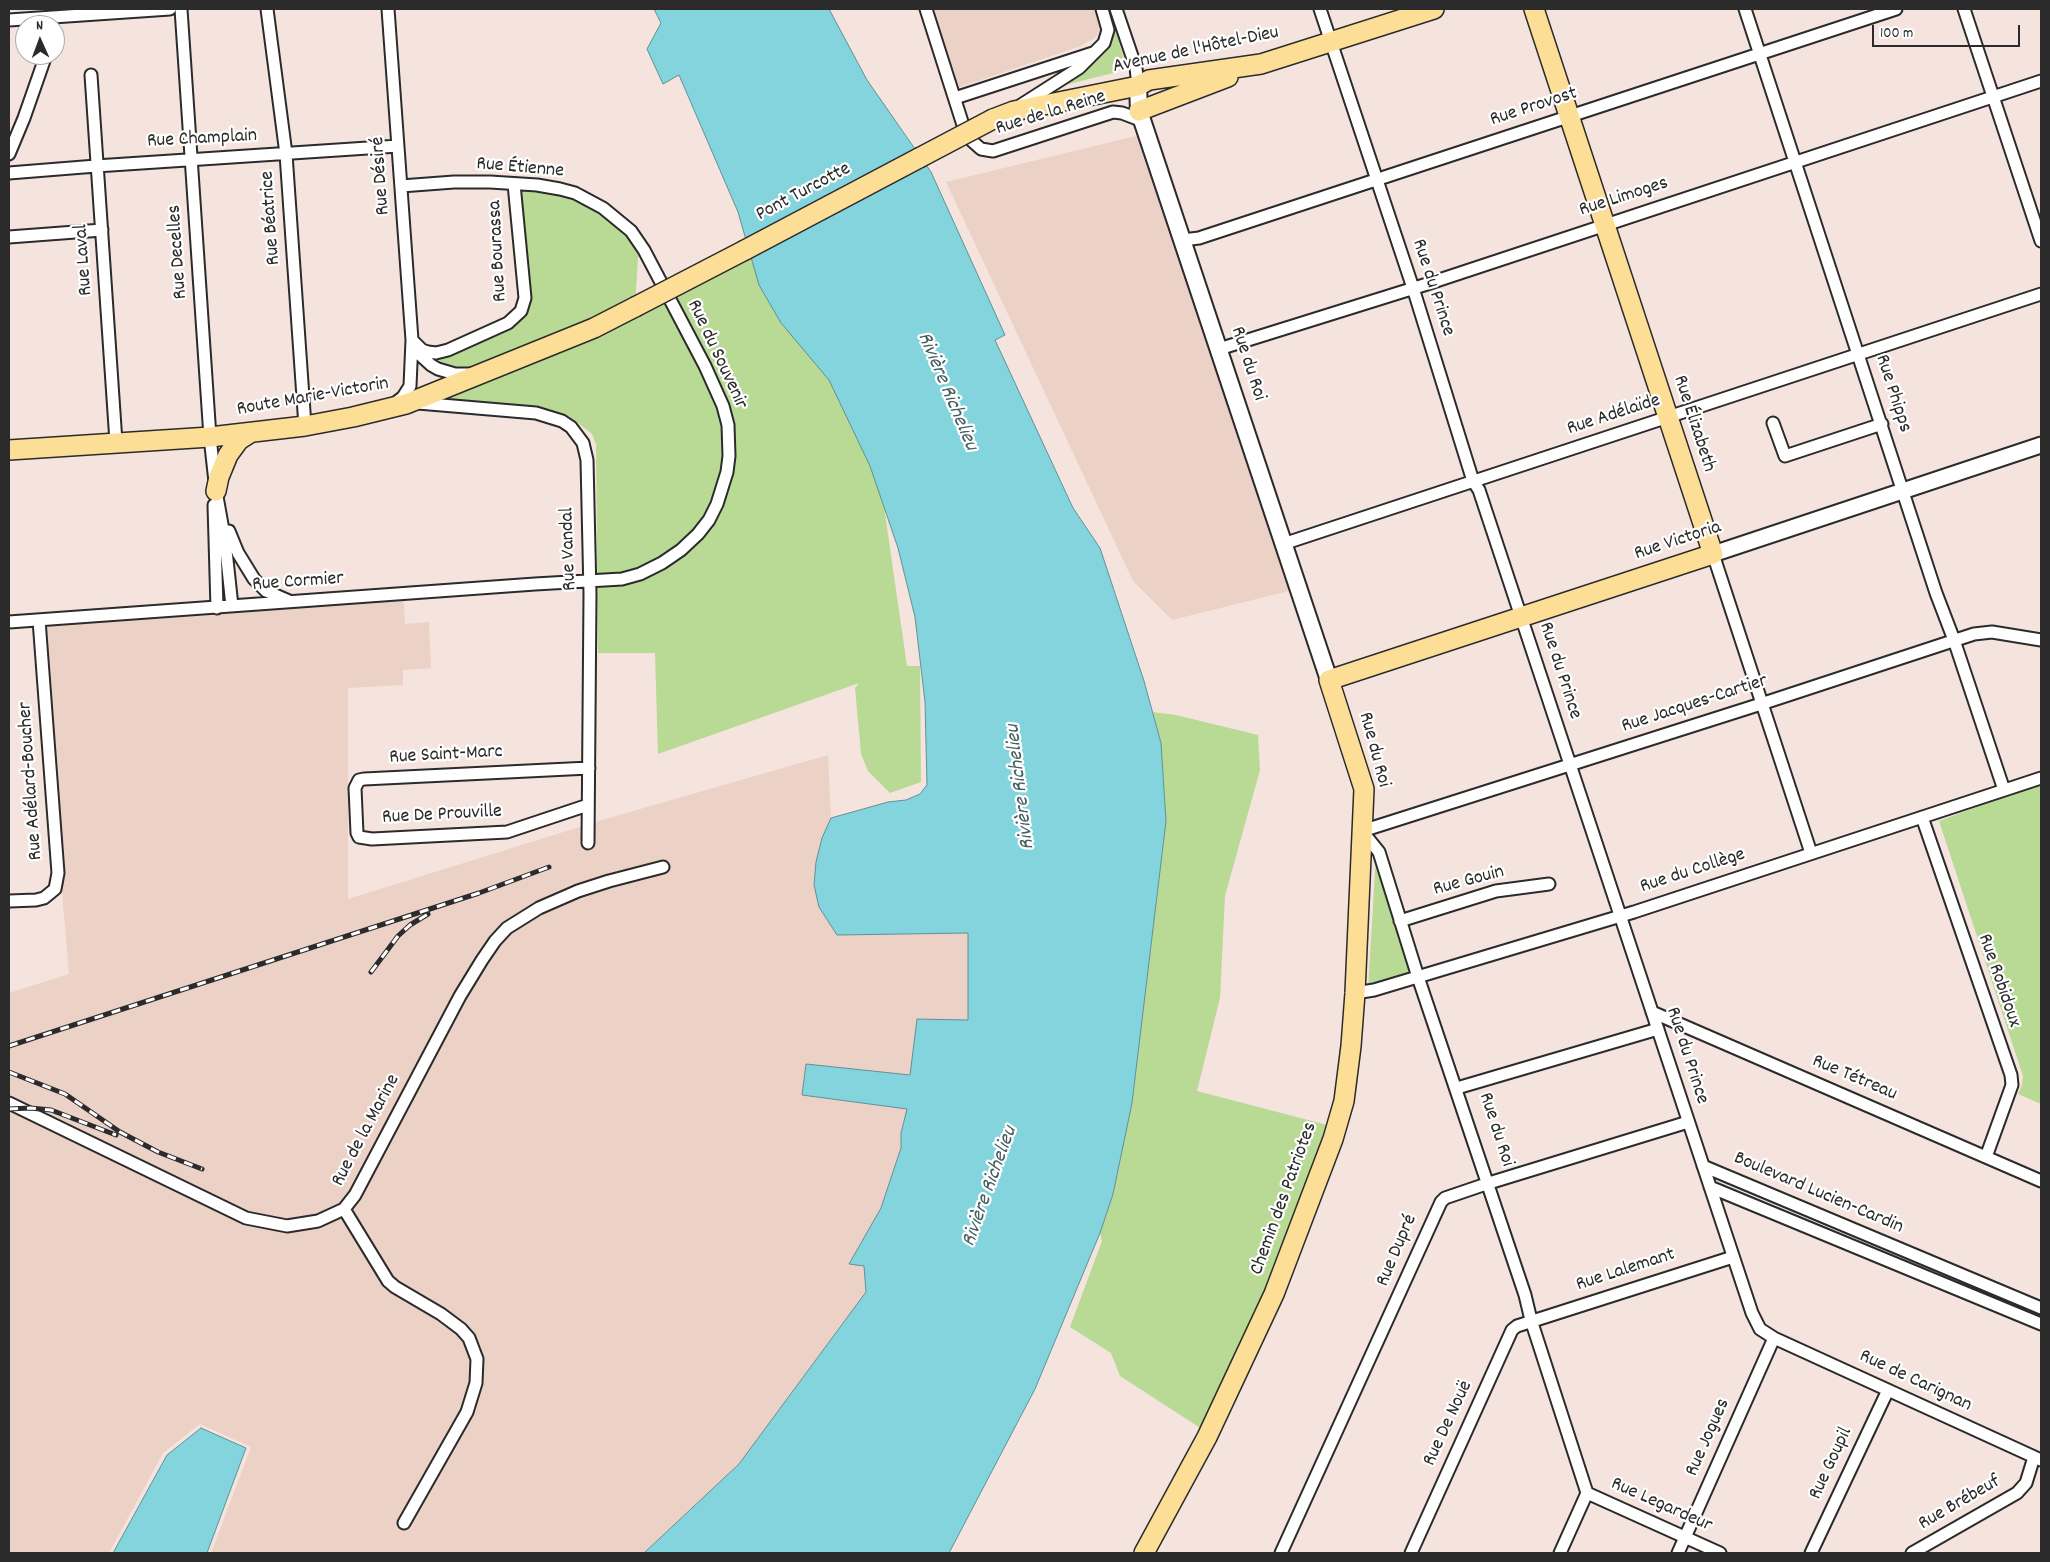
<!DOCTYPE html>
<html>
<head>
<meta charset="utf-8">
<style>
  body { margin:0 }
  #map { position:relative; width:2050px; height:1562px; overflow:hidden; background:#f4e4dd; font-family:Dekko,sans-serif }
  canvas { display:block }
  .frame { position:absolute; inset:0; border:10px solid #2b2b2b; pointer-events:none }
  .north { position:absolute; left:15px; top:15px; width:50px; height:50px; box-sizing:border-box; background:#fff; border:1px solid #aaa; border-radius:50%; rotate:358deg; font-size:14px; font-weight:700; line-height:20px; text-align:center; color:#2b2b2b }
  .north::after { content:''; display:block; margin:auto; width:18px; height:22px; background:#2b2b2b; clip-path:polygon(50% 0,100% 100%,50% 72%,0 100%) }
  .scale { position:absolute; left:1872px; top:25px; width:148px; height:22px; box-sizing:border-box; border:2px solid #2b2b2b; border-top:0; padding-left:6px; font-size:15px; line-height:18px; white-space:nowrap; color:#2b2b2b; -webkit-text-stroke:4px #fff; paint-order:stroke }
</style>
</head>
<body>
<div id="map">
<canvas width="2050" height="1562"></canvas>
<div class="frame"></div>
<div class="north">N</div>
<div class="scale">100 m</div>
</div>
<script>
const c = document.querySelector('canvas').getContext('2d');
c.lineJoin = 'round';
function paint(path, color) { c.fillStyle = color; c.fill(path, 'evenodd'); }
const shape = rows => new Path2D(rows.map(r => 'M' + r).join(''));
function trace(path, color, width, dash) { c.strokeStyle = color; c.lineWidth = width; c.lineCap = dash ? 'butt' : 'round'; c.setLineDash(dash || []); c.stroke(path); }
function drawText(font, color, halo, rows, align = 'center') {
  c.font = font + ' Dekko,sans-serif'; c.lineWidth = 4.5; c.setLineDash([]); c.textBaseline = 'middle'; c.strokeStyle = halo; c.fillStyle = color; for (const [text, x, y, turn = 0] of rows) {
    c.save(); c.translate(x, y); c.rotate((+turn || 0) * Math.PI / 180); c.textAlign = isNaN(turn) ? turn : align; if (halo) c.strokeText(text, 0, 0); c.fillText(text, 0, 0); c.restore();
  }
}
const built = shape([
  [934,9,1098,9,1103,26,1095,38,1078,47,954,89,931,10],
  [1140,135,1293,590,1172,620,1133,581,946,182],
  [403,593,405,624,429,622,431,668,403,670,403,685,348,688,348,899,602,820,828,755,831,818,822,838,838,935,968,932,968,1020,911,1075,806,1065,802,1095,908,1109,901,1133,901,1148,881,1208,850,1264,864,1266,866,1292,739,1464,644,1553,211,1553,251,1447,200,1424,163,1453,109,1553,9,1553,9,993,69,974,39,620]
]);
const green = shape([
  [1116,32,1123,56,1117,72,1041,91,1105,43],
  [514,184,589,200,644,250,638,258,635,306,761,249,878,465,907,666,920,666,921,782,890,793,868,771,861,754,855,688,859,683,658,754,655,653,598,653,596,444,592,434,569,416,425,403,483,372,450,369,441,363,436,353,521,311],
  [1153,712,1176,715,1258,735,1260,770,1225,896,1220,998,1197,1091,1335,1127,1205,1431,1120,1376,1111,1353,1070,1327,1102,1241,1100,1233,1113,1194,1132,1103,1166,821,1161,743],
  [2041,783,2041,1104,2018,1094,2022,1085,2023,1076,1939,821],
  [1376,855,1416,975,1368,990]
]);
const water = shape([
  [654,9,829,9,867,80,931,172,1005,335,995,340,1073,508,1100,548,1144,681,1161,743,1166,821,1132,1103,1113,1194,1100,1233,1035,1389,949,1553,644,1553,739,1464,866,1292,864,1266,849,1264,881,1208,901,1148,901,1133,907,1109,802,1095,806,1064,910,1075,917,1019,968,1020,968,933,837,935,819,907,814,885,816,862,822,838,831,818,888,802,906,800,920,794,927,785,925,702,915,617,898,548,870,466,829,380,781,323,759,285,738,212,679,75,663,84,647,49,661,23,654,9],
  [201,1428,246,1448,207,1553,113,1553,167,1455,201,1428]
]);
const minor = shape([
  [181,9,210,437,216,491,225,541,232,606],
  [267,9,286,154,305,426],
  [388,9,412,340,410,386,403,397,394,404],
  [926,9,963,125],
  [1116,9,1136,68,1138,86],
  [1320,9,1413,288,1473,481,1479,490,1752,1313,1760,1329,1774,1338,2041,1460],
  [1745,9,1936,593,1954,640,2004,790],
  [1964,9,2041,241],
  [9,20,170,9],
  [91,75,116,442],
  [955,98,1093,53],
  [1021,105,1079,68,1104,43,1108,30,1102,9],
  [972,141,981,149,993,151,1113,112,1122,113,1143,121],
  [9,154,24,118,46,55],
  [9,173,96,166,398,146],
  [9,237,102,230],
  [1183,240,1199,238,1896,9],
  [412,340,422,350,428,352,436,353,448,350,508,323,521,311,525,298,514,184],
  [416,348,419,354,431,365,438,369,455,374,470,374],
  [1219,349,1424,285,2041,81],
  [418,403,536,413,562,421,571,427,583,443,587,460,590,594,588,843],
  [1773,423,1785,456,1882,424],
  [214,505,217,608],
  [229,531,238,553,254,579,266,591,289,601],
  [1283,544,2041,294],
  [1713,554,1811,853],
  [9,622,535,584,622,579,640,574,662,563,681,550,698,534,709,520,717,504,727,472,729,456,728,425,723,406,705,366,644,250,631,231,603,208,575,193,560,189,537,185,490,182,454,182,401,186],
  [588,805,507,832,372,839,359,837,357,833,355,788,359,780,364,779,589,768],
  [1922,817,2011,1075,2012,1085,1986,1157],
  [9,901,36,900,44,898,55,889,58,873,39,620],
  [1400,921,1496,891,1549,884],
  [1355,993,1374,990,1634,912,2041,778],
  [1652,1012,2041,1181],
  [1457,1088,1658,1029],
  [9,1103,246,1218,287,1226,318,1221,344,1209,355,1195,460,996,482,960,495,941,507,928,539,908,578,891,609,881,663,867],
  [1703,1166,2041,1308],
  [1710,1187,2041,1324],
  [344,1209,388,1281,395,1287,441,1314,461,1329,469,1338,477,1359,476,1383,467,1412,404,1523],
  [1587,1493,1720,1553],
  [1281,1553,1441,1202,1445,1198,1489,1183,1688,1122],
  [1411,1553,1512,1330,1517,1326,1733,1257],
  [1560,1553,1587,1493,1531,1320,1525,1295,1418,977,1379,852,1362,831,1761,704,1974,634,1992,632,2041,640],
  [1678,1553,1774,1338],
  [1811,1553,1888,1390],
  [1912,1553,2017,1493,2026,1483,2034,1457]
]);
const tertiary = shape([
  [1713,554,2041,445]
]);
const secondary = shape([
  [1138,86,1139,111,1329,680]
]);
const primary = shape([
  [1139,111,1228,77],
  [993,119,1014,111,1138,86,1149,80,1261,64,1434,9],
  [745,250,919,158],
  [9,450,210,437,305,426,353,417,406,404,594,328,635,307],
  [216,491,219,477,228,455,239,440,250,433],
  [1144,1553,1207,1437,1274,1294,1333,1139,1344,1101,1351,1046,1355,993,1364,789,1329,680,1713,554,1534,9]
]);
const rail = shape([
  [371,972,398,936,410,925,428,914],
  [9,1046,479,893,549,867],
  [9,1072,65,1094,120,1132,158,1152,202,1169],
  [9,1109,30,1108,51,1110,116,1135]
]);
const primaryBridge = shape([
  [919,158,993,119],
  [635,307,745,250]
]);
const streetNames = [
  ["Avenue de l'Hôtel-Dieu",1196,51,-12],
  ["Rue Provost",1534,108,-18],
  ["Rue de la Reine",1051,114,-17],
  ["Rue Champlain",202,140,-3],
  ["Rue Étienne",520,169,5],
  ["Rue Désiré",382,176,-94],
  ["Pont Turcotte",804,193,-28],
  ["Rue Limoges",1624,198,-18],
  ["Rue Béatrice",272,218,-94],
  ["Rue Bourassa",499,251,-93],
  ["Rue Decelles",179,252,-94],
  ["Rue Laval",85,260,-94],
  ["Rue du Prince",1432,288,72],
  ["Rue du Souvenir",716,355,65],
  ["Rue du Roi",1247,364,72],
  ["Rue Phipps",1892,394,72],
  ["Route Marie-Victorin",313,398,-10],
  ["Rue Adélaïde",1614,416,-18],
  ["Rue Élizabeth",1693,424,72],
  ["Rue Victoria",1678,542,-18],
  ["Rue Vandal",570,549,-92],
  ["Rue Cormier",298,583,-4],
  ["Rue du Prince",1559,671,72],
  ["Rue Jacques-Cartier",1695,705,-18],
  ["Rue du Roi",1373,750,75],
  ["Rue Saint-Marc",446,756,-3],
  ["Rue Adélard-Boucher",32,781,-94],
  ["Rue De Prouville",442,816,-3],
  ["Rue du Collège",1693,872,-18],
  ["Rue Gouin",1469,882,-15],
  ["Rue Robidoux",1998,981,71],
  ["Rue du Prince",1686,1056,72],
  ["Rue Tétreau",1854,1079,23],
  ["Rue du Roi",1495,1130,72],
  ["Rue de la Marine",367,1131,-62],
  ["Boulevard Lucien-Cardin",1818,1194,23],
  ["Chemin des Patriotes",1285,1199,-70],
  ["Rue Dupré",1398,1251,-67],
  ["Rue Lalemant",1626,1271,-18],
  ["Rue de Carignan",1915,1382,25],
  ["Rue De Nouë",1449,1424,-65],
  ["Rue Jogues",1709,1438,-66],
  ["Rue Goupil",1832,1464,-65],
  ["Rue Brébeuf",1960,1504,-30],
  ["Rue Legardeur",1661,1506,24]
];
const waterNames = [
  ["Rivière Richelieu",946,392,67],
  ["Rivière Richelieu",1022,787,-97],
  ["Rivière Richelieu",991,1187,-70]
];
paint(built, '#ecd1c6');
paint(green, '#b8da94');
paint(water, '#83d4dd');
trace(water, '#609096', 1);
trace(minor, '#2b2b2b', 15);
trace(tertiary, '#2b2b2b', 19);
trace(secondary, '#2b2b2b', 20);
trace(primary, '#2b2b2b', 22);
trace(minor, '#fff', 11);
trace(tertiary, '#fff', 15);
trace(secondary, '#fff', 16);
trace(primary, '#fcde96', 19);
trace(rail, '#2b2b2b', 5);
trace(rail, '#fff', 3, [9]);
trace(primaryBridge, '#2b2b2b', 22, []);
trace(primaryBridge, '#fcde96', 19);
drawText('20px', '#2b2b2b', '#fff', streetNames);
drawText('italic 21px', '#455e60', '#fff', waterNames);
</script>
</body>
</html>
